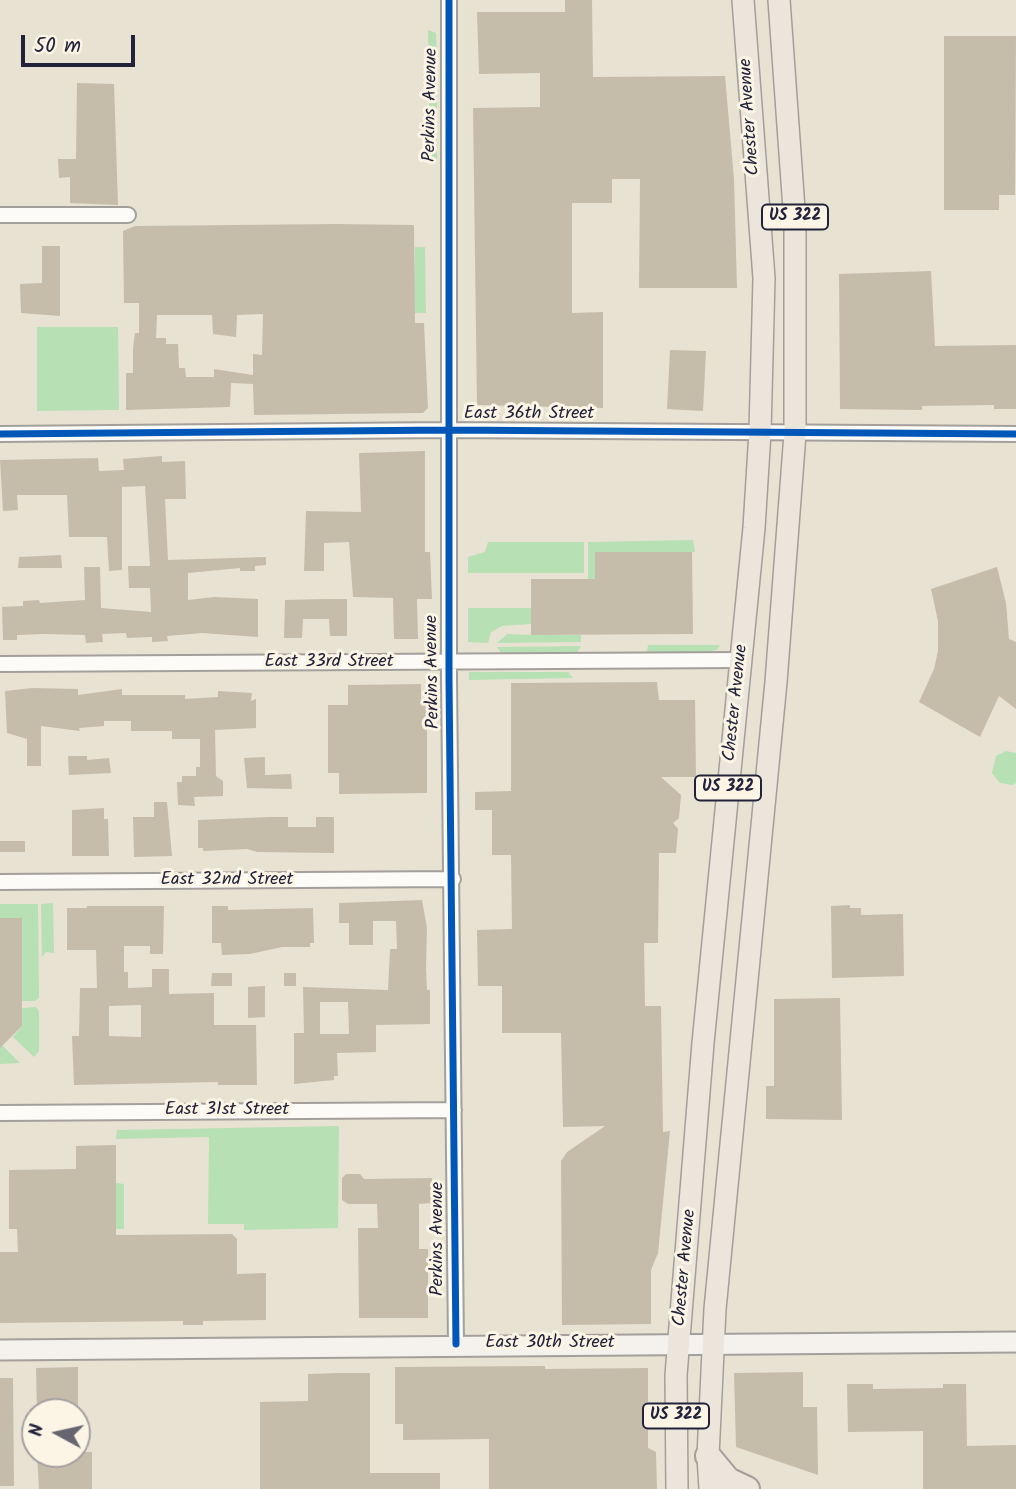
<!DOCTYPE html>
<html>
<head>
<meta charset="utf-8">
<style>
  body { margin:0 }
  #map { position:relative; width:1016px; height:1489px; overflow:hidden; background:#e8e2d3; font-family:Kalam,sans-serif }
  canvas { display:block }
  .north { position:absolute; left:21px; top:1398px; width:70px; height:70px; box-sizing:border-box; background:#fcf5e5; border:2px solid #a5a1a1; border-radius:50%; rotate:278deg; font-size:19px; font-weight:700; line-height:28px; text-align:center; color:#22223b }
  .north::after { content:''; display:block; margin:auto; width:24px; height:32px; background:#676570; clip-path:polygon(50% 0,100% 100%,50% 72%,0 100%) }
  .scale { position:absolute; left:21px; top:35px; width:114px; height:32px; box-sizing:border-box; border:4px solid #22223b; border-top:0; padding-left:9px; font-size:21px; line-height:24px; white-space:nowrap; color:#22223b; -webkit-text-stroke:5px #fcf5e5; paint-order:stroke }
</style>
</head>
<body>
<div id="map">
<canvas width="1016" height="1489"></canvas>
<div class="north">N</div>
<div class="scale">50 m</div>
</div>
<script>
const c = document.querySelector('canvas').getContext('2d');
c.lineJoin = 'round';
function paint(path, color) { c.fillStyle = color; c.fill(path, 'evenodd'); }
const shape = rows => new Path2D(rows.map(r => 'M' + r).join(''));
function trace(path, color, width, dash) { c.strokeStyle = color; c.lineWidth = width; c.lineCap = dash ? 'butt' : 'round'; c.setLineDash(dash || []); c.stroke(path); }
function drawText(font, color, halo, rows, align = 'center') {
  c.font = font + ' Kalam,sans-serif'; c.lineWidth = 6; c.setLineDash([]); c.textBaseline = 'middle'; c.strokeStyle = halo; c.fillStyle = color; for (const [text, x, y, turn = 0] of rows) {
    c.save(); c.translate(x, y); c.rotate((+turn || 0) * Math.PI / 180); c.textAlign = isNaN(turn) ? turn : align; if (halo) c.strokeText(text, 0, 0); c.fillText(text, 0, 0); c.restore();
  }
}
const green = shape([
  [428,30,436,33,437,72,429,76],
  [429,92,437,94,437,160,429,161],
  [415,247,425,247,426,313,413,313],
  [37,327,118,327,119,410,37,411],
  [693,540,695,552,595,552,595,579,588,579,588,542],
  [488,542,584,542,584,573,468,573,468,557,485,552],
  [468,608,531,608,531,624,502,626,491,632,488,643,468,642],
  [507,634,531,635,581,635,581,642,497,643],
  [648,645,720,645,718,649,709,652,647,652],
  [581,646,577,653,502,654,497,647],
  [469,672,568,672,573,678,469,680],
  [1006,751,1016,753,1016,783,1012,785,1000,783,992,773,996,756],
  [53,903,54,953,46,952,42,957,41,904],
  [0,904,38,904,39,998,35,1001,22,1001,22,918,0,918],
  [36,1007,39,1011,39,1051,34,1057,13,1037,22,1026,22,1008],
  [0,1046,3,1046,20,1063,0,1064],
  [339,1126,338,1228,244,1230,244,1224,208,1224,209,1137,116,1139,117,1130],
  [116,1183,124,1184,124,1229,116,1229]
]);
const building = shape([
  [565,0,592,0,593,77,725,76,734,179,737,288,639,288,640,179,612,179,612,203,572,203,572,313,603,312,603,408,477,405,473,108,540,107,540,73,479,74,477,12,565,12],
  [944,36,1016,36,1015,195,999,195,999,210,944,210],
  [77,83,114,84,118,205,70,203,70,177,59,178,58,159,76,159],
  [336,224,414,225,415,323,424,323,428,408,423,413,254,415,253,384,231,383,230,407,126,410,126,373,133,373,133,349,135,333,139,333,139,303,124,303,123,231,135,226],
  [263,314,262,355,253,354,253,375,214,369,214,377,186,377,185,368,179,368,178,344,166,344,166,338,156,338,157,315,212,315,213,334,236,337,237,315],
  [42,246,60,246,60,316,21,313,20,284,42,283],
  [931,271,935,346,1016,345,1016,409,994,409,994,405,922,406,922,410,840,409,839,274],
  [670,350,706,351,703,411,667,409],
  [425,451,425,552,430,552,432,599,417,599,418,639,394,639,393,598,353,597,349,542,324,543,324,571,304,571,306,511,361,512,359,453],
  [162,456,162,462,185,461,186,499,165,499,168,560,266,557,266,565,255,566,255,571,240,571,240,568,188,573,188,600,214,597,258,599,258,637,202,633,167,636,168,641,152,642,152,637,127,638,126,633,102,634,103,642,86,643,85,635,44,634,17,635,17,640,3,640,2,607,23,606,23,601,39,600,40,603,85,600,84,567,100,567,101,608,151,612,150,588,129,588,128,566,150,566,145,486,122,487,122,570,109,571,107,537,69,537,67,495,17,495,18,510,3,511,0,460,98,458,99,471,124,470,123,459],
  [595,552,692,552,693,634,531,635,531,579,595,579],
  [61,555,62,568,18,568,19,557],
  [997,567,1006,603,1009,639,1016,642,1016,709,999,696,980,737,919,702,934,669,938,651,938,621,931,589],
  [325,599,347,599,347,636,330,636,329,619,303,619,302,638,284,638,285,600],
  [657,682,659,700,695,700,696,777,661,777,681,795,679,818,673,823,678,829,676,853,659,853,658,943,644,943,645,1006,661,1006,663,1132,670,1131,658,1253,651,1270,651,1324,562,1325,561,1161,567,1152,605,1126,563,1127,561,1033,502,1033,502,986,478,986,477,930,512,929,511,855,492,855,492,810,475,810,475,792,511,791,511,683],
  [421,684,421,705,427,705,427,793,339,794,339,773,328,773,328,705,348,705,348,685],
  [33,688,78,689,78,695,122,689,122,695,185,695,185,699,218,697,218,691,252,693,251,701,256,699,256,728,215,730,216,776,223,781,223,796,194,797,195,806,178,805,177,782,182,782,182,776,196,776,196,767,200,767,200,739,172,739,172,731,131,731,131,721,104,721,104,726,79,728,80,731,41,726,41,766,27,766,27,739,7,733,5,691],
  [68,756,87,756,87,760,109,758,111,773,69,775],
  [265,757,265,775,291,774,292,789,247,788,244,758],
  [154,802,167,802,172,856,134,857,133,817,154,817],
  [104,808,104,819,108,819,109,856,72,856,72,810],
  [270,817,288,817,288,827,316,827,316,817,334,817,334,853,257,852,247,849,203,851,203,848,198,848,198,820],
  [0,841,25,841,25,852,0,852],
  [422,900,427,928,426,969,427,990,430,990,430,1024,376,1025,376,1052,337,1053,338,1076,334,1076,334,1080,294,1084,294,1033,304,1033,303,987,388,990,390,949,397,949,396,921,373,921,373,945,349,945,349,923,339,923,339,903],
  [320,1002,348,1002,349,1034,320,1034],
  [850,905,850,908,861,908,861,915,903,914,904,976,832,978,831,906],
  [87,906,164,906,163,954,150,954,150,946,124,946,124,972,128,972,128,988,152,987,152,969,169,969,169,994,214,993,214,1025,256,1025,257,1085,218,1085,218,1082,74,1085,72,1036,79,1036,80,988,97,988,96,950,67,950,67,908,87,908],
  [141,1005,141,1037,109,1036,109,1006],
  [212,906,228,906,228,910,313,908,314,943,310,943,310,947,282,947,250,954,222,955,221,943,212,943],
  [0,918,22,918,22,1026,0,1048],
  [212,973,232,973,232,986,211,986],
  [284,973,296,973,296,986,284,986],
  [265,986,265,1017,248,1018,248,987],
  [840,998,842,1120,766,1119,766,1086,774,1086,774,999],
  [116,1145,116,1235,232,1234,237,1239,237,1274,266,1273,266,1320,203,1321,203,1325,183,1325,183,1321,0,1323,0,1252,18,1252,17,1229,9,1229,9,1170,76,1169,76,1146],
  [346,1174,360,1174,364,1179,432,1178,432,1203,419,1204,419,1249,428,1249,428,1318,359,1318,358,1228,378,1228,377,1204,348,1204,342,1200,342,1178],
  [545,1366,545,1369,648,1368,648,1448,656,1452,657,1489,489,1489,489,1439,403,1440,403,1424,395,1424,395,1367],
  [78,1367,78,1412,37,1412,36,1368],
  [803,1372,803,1407,817,1407,818,1475,736,1447,734,1373],
  [339,1373,370,1373,370,1473,440,1473,440,1489,260,1489,260,1402,308,1401,308,1374],
  [0,1378,13,1378,14,1486,0,1486],
  [847,1384,873,1384,873,1389,943,1388,943,1384,966,1384,967,1446,1016,1445,1016,1489,923,1489,923,1431,848,1432],
  [77,1452,92,1452,92,1489,39,1489,37,1454]
]);
const street = shape([
  [449,0,449,679,456,1344],
  [0,215,128,215],
  [0,434,448,430,1016,434],
  [0,664,741,660],
  [0,882,453,879],
  [0,1113,454,1110]
]);
const secondary = shape([
  [0,1350,1016,1342]
]);
const primary = shape([
  [677,1489,676,1375,703,1043,754,528,760,432,764,278,743,0],
  [710,1489,708,1456,715,1309,776,682,795,434,795,223,779,0]
]);
const highway = shape([
  [708,1456,728,1480,747,1489]
]);
const cycleway = shape([
  [449,0,449,679,456,1344],
  [0,434,448,430,1016,434]
]);
const shields = [
  [795,217,66],
  [728,788,66],
  [676,1416,66]
];
const shieldNames = [
  ["US 322",795,217],
  ["US 322",728,788],
  ["US 322",676,1416]
];
const streetNames = [
  ["Perkins Avenue",432,105,-89],
  ["Chester Avenue",751,117,-94],
  ["East 36th Street",529,415],
  ["East 33rd Street",329,663],
  ["Perkins Avenue",434,672,-91],
  ["Chester Avenue",737,703,-84],
  ["East 32nd Street",227,881],
  ["East 31st Street",227,1111],
  ["Perkins Avenue",439,1239,-90],
  ["Chester Avenue",686,1268,-85],
  ["East 30th Street",550,1344]
];
paint(green, '#b7e0b5');
paint(building, '#c6bcaa');
trace(street, '#a39f9a', 18);
trace(secondary, '#a39f9a', 23);
trace(primary, '#a39f9a', 24);
trace(highway, '#a39f9a', 28);
trace(street, '#fcfbf8', 14);
trace(secondary, '#f5f2ed', 19);
trace(primary, '#ece5dc', 21);
trace(highway, '#ece5dc', 24);
trace(cycleway, '#0057b8', 7);
for (const [x, y, w] of shields) { const box = new Path2D(); box.roundRect(x - w / 2, y - 12.5, w, 25, 5); c.fillStyle = '#fcf5e5'; c.fill(box); trace(box, '#22223b', 2); }
drawText('bold 16px', '#22223b', null, shieldNames);
drawText('18px', '#22223b', '#fcf5e5', streetNames);
</script>
</body>
</html>
